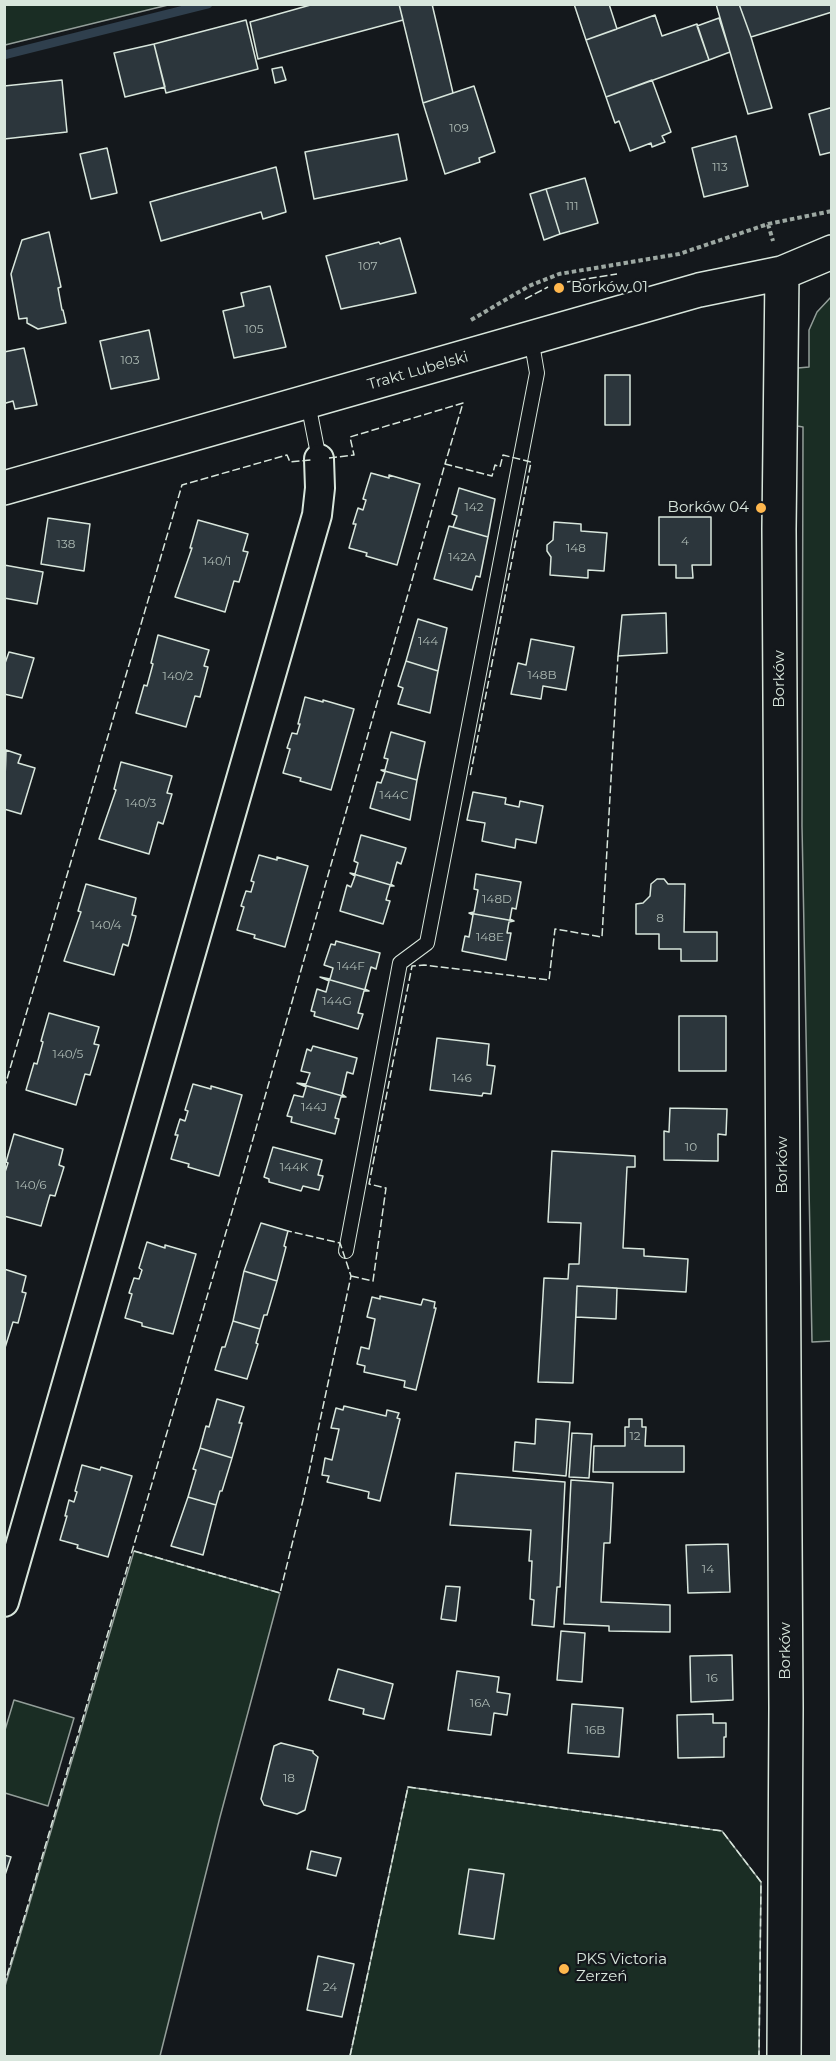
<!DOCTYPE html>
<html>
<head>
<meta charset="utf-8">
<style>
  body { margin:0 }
  #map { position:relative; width:836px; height:2061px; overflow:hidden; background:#14181c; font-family:Montserrat,sans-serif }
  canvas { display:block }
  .frame { position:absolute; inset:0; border:6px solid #d8e6dc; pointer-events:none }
</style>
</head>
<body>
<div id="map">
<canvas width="836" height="2061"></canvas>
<div class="frame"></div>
</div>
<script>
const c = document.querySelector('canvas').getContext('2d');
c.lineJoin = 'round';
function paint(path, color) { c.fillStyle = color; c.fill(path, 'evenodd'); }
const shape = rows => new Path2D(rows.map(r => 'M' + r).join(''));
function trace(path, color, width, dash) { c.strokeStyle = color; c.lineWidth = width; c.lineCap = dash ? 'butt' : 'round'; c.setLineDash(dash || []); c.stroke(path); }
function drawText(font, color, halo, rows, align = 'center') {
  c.font = font + ' Montserrat,sans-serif'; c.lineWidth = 4.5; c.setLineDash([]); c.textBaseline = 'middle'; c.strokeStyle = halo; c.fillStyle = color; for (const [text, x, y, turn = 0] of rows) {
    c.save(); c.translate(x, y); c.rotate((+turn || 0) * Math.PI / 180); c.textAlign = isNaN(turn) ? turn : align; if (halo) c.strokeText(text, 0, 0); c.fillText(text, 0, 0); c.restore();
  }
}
const green = shape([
  [5,4,168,4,168,5,5,45,5,4],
  [831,297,832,1341,812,1342,802,826,803,427,797,426,798,368,809,367,809,330,817,312,831,297],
  [134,1551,280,1593,220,1817,160,2056,5,2056,5,1986,134,1551],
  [14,1700,74,1718,48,1806,5,1793,5,1730,14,1700],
  [408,1787,722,1831,761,1882,759,2056,350,2056,408,1787]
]);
const stream = shape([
  [4,55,208,4]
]);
const building = shape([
  [314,4,399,4,403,20,258,59,250,22,314,4],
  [399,4,432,4,453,93,423,103,399,4],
  [574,4,609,4,617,29,586,40,574,4],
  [716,4,739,4,751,37,772,108,748,114,716,4],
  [739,4,832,4,832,12,751,37,739,4],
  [655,15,662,36,697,24,709,60,606,97,586,40,655,15],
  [719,18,730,52,709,60,697,26,719,18],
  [246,20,258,69,166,93,154,44,246,20],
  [154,44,165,87,125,97,114,53,154,44],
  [282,67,286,80,275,83,272,69,282,67],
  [62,80,67,132,4,139,4,86,62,80],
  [652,80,671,132,662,136,665,142,652,147,651,143,630,151,619,121,615,123,606,97,652,80],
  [474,86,495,152,479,158,480,162,445,174,423,103,474,86],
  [830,108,832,108,832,152,820,155,809,114,830,108],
  [398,134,407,180,314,199,305,152,398,134],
  [736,136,748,186,704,197,692,148,736,136],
  [107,148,117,193,91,199,80,154,107,148],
  [276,167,286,212,263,219,261,212,161,241,150,202,276,167],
  [585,178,598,223,560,234,546,189,585,178],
  [546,189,560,234,544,240,530,194,546,189],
  [49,232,61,287,58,288,62,310,63,310,66,323,38,329,27,323,27,318,19,319,11,274,22,240,49,232],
  [400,238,416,293,341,309,326,256,379,242,380,244,400,238],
  [270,286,286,347,234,358,223,311,244,306,241,293,270,286],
  [149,330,159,379,111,389,100,341,149,330],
  [24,348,37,405,15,409,13,401,6,403,4,405,4,352,24,348],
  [605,375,630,375,630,425,605,425,605,375],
  [371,473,389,478,389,475,420,484,397,565,366,556,367,553,349,548,356,524,353,524,358,508,363,510,366,500,363,499,371,473],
  [459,488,495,499,488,537,453,527,457,516,452,514,459,488],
  [659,517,711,517,711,565,692,565,693,578,676,578,676,565,659,565,659,517],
  [48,518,90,524,84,571,41,564,48,518],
  [198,520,248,534,243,551,248,552,239,582,234,581,225,612,175,597,192,548,190,548,198,520],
  [554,522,581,524,581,531,607,533,604,571,588,570,588,578,550,575,551,557,547,551,547,545,553,540,554,522],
  [449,526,488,537,480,577,476,576,472,590,434,579,449,526],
  [4,565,43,572,37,604,4,598,4,565],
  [666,613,667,653,618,656,622,615,666,613],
  [418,619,447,628,438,671,406,661,418,619],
  [158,635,209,650,204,666,208,667,200,697,195,696,186,727,136,713,144,685,147,686,153,664,151,663,158,635],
  [531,639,574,647,566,690,543,686,541,699,511,694,518,663,526,665,531,639],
  [9,652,34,658,22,698,4,694,4,666,9,652],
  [406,661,438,671,430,713,398,704,403,688,398,686,406,661],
  [305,697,323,702,323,700,354,709,331,790,300,781,301,778,283,773,290,749,287,748,292,733,297,734,300,724,298,724,305,697],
  [391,732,425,742,417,780,381,770,385,770,388,759,384,758,391,732],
  [6,750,21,755,18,763,35,768,21,814,4,809,6,750],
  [121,762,172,776,167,793,172,794,163,824,158,822,149,854,99,839,116,790,114,789,121,762],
  [381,770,417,780,410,820,370,808,377,782,381,783,385,772,381,770],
  [473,792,506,798,505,804,519,807,520,801,543,806,536,843,516,839,515,848,482,841,485,823,467,820,473,792],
  [361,835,406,848,401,864,397,862,391,884,394,886,350,873,355,874,358,863,354,861,361,835],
  [259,855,277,860,277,857,308,866,285,947,254,938,255,935,237,930,244,907,241,906,246,891,251,892,254,882,251,881,259,855],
  [350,873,394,886,390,886,386,900,390,901,383,924,340,911,347,885,351,887,355,876,350,873],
  [476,874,521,882,516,909,512,908,510,919,514,921,469,913,474,912,478,890,474,889,476,874],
  [657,879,664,879,668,884,685,884,684,932,717,932,717,961,681,961,681,949,659,949,659,934,636,934,636,904,643,903,650,896,651,884,657,879],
  [86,884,136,898,132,915,136,916,128,946,123,944,114,975,64,961,81,912,78,911,86,884],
  [469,913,514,921,509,922,507,933,511,933,506,960,462,951,465,936,469,937,473,915,469,913],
  [336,941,380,953,376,969,371,967,365,989,369,991,320,977,330,979,333,968,324,965,331,944,335,945,336,941],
  [320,977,369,991,364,991,358,1013,363,1014,358,1029,314,1016,315,1012,311,1011,317,989,326,992,329,981,320,977],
  [49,1013,99,1027,94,1044,99,1045,90,1075,85,1074,76,1105,26,1090,34,1063,37,1064,43,1042,41,1041,49,1013],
  [679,1016,726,1016,726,1071,679,1071,679,1016],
  [437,1038,489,1044,487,1065,495,1066,491,1094,483,1093,482,1096,430,1090,437,1038],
  [313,1046,357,1058,353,1074,347,1072,342,1094,346,1097,297,1083,306,1084,310,1073,301,1071,307,1049,311,1051,313,1046],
  [297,1083,346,1097,341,1097,335,1118,339,1119,335,1134,291,1122,292,1117,287,1116,294,1095,303,1097,306,1087,297,1083],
  [193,1084,211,1089,211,1086,242,1095,219,1176,188,1167,189,1164,171,1159,178,1135,175,1135,180,1119,185,1121,188,1111,185,1110,193,1084],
  [670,1108,727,1109,726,1135,718,1134,718,1161,664,1160,664,1131,669,1132,670,1108],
  [14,1134,63,1149,59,1165,64,1167,55,1196,50,1195,41,1226,4,1216,4,1175,8,1163,6,1162,14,1134],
  [273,1147,322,1160,318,1175,323,1176,319,1190,303,1186,301,1191,269,1182,269,1179,264,1177,273,1147],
  [552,1151,635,1156,635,1167,627,1167,623,1248,644,1249,644,1256,688,1259,686,1292,577,1286,573,1383,538,1382,544,1278,568,1279,569,1264,579,1264,581,1223,548,1222,552,1151],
  [261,1223,288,1231,284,1246,286,1247,277,1281,244,1271,261,1223],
  [147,1242,165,1248,165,1245,196,1254,173,1334,142,1326,142,1323,125,1318,132,1294,129,1293,134,1278,139,1279,142,1270,139,1268,147,1242],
  [4,1269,26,1276,22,1292,26,1293,18,1323,13,1322,4,1351,4,1269],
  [244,1271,277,1281,267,1315,264,1315,260,1329,233,1321,244,1271],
  [577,1286,617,1288,616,1319,576,1317,577,1286],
  [380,1296,421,1305,423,1299,435,1302,434,1308,436,1308,416,1390,404,1387,405,1381,364,1372,365,1366,357,1364,361,1347,369,1349,375,1319,367,1317,372,1297,380,1299,380,1296],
  [233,1321,260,1329,256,1343,258,1344,247,1379,215,1370,222,1347,225,1347,233,1321],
  [217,1399,244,1407,239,1423,242,1423,232,1458,200,1448,206,1426,209,1427,217,1399],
  [344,1406,386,1416,387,1410,399,1413,397,1418,400,1419,380,1501,368,1498,369,1492,327,1482,329,1476,322,1475,325,1458,332,1460,339,1429,331,1428,336,1408,343,1410,344,1406],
  [536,1419,570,1422,566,1476,513,1471,515,1442,535,1444,536,1419],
  [629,1419,642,1419,642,1427,646,1427,645,1446,684,1446,684,1472,593,1472,594,1446,625,1446,625,1427,629,1427,629,1419],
  [572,1433,592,1434,589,1478,569,1477,572,1433],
  [200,1448,232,1458,222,1491,220,1491,216,1505,188,1497,196,1470,193,1469,200,1448],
  [82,1465,100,1470,101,1467,132,1476,108,1557,77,1548,78,1545,60,1540,67,1516,65,1516,69,1500,74,1502,77,1492,75,1491,82,1465],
  [456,1473,565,1482,560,1587,557,1587,554,1627,532,1625,534,1600,530,1599,532,1561,529,1561,531,1530,450,1525,456,1473],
  [571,1480,613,1483,610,1543,604,1543,601,1602,670,1605,670,1632,609,1631,609,1626,564,1624,571,1480],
  [188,1497,216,1505,203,1555,171,1546,188,1497],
  [728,1544,730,1592,688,1593,686,1545,728,1544],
  [446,1586,460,1587,456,1621,441,1619,446,1586],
  [561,1631,585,1633,582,1682,557,1680,561,1631],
  [732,1655,733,1700,691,1702,690,1656,732,1655],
  [338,1669,393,1684,384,1719,363,1714,364,1709,329,1700,338,1669],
  [457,1671,499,1677,497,1692,510,1694,507,1715,494,1713,491,1735,448,1730,457,1671],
  [572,1704,623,1708,619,1757,568,1753,572,1704],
  [713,1714,713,1723,726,1723,726,1737,724,1737,724,1757,678,1758,677,1715,713,1714],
  [281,1743,313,1751,313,1753,318,1757,305,1810,297,1814,264,1805,261,1799,274,1746,281,1743],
  [311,1851,341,1858,336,1876,307,1869,311,1851],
  [4,1855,11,1857,4,1878,4,1855],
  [469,1869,504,1874,494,1939,459,1934,469,1869],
  [318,1956,354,1964,342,2017,307,2010,318,1956]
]);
const path = shape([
  [768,224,773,241],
  [471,320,529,286,559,274,679,254,768,224,832,211]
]);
const lane = shape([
  [308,403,319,459],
  [346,1251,400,963,427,943,537,373,531,338]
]);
const street = shape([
  [4,1602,317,515,320,488,319,459]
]);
const secondary = shape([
  [782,273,779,529,786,1708,784,2056],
  [4,488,699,290,782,273,832,252]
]);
const fence = shape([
  [567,282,617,274],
  [525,299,548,287],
  [329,458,354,455,350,437,463,403,445,464],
  [4,1089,182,485,287,455,290,462,311,460],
  [351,1276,373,1281,386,1188,369,1184,412,966,424,965,549,980,555,929,602,937,618,656],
  [134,1551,280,1593,303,1500,351,1276,340,1243,288,1231],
  [4,1986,239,1188,445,464,492,476,495,465,500,467,503,455,531,462,470,777],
  [350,2056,408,1787,722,1831,761,1882,759,2056]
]);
const markers = [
  [559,288,6,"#ffb74d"],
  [761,508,6,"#ffb74d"],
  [564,1969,6,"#ffb74d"]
];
const numberNames = [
  ["109",459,128],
  ["113",720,167],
  ["111",572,206],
  ["107",368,266],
  ["105",254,329],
  ["103",130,360],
  ["142",474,507],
  ["4",685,541],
  ["138",66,544],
  ["148",576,548],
  ["142A",462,557],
  ["140/1",217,561],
  ["144",428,641],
  ["148B",542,675],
  ["140/2",178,676],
  ["144C",394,795],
  ["140/3",141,803],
  ["148D",497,899],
  ["8",660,918],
  ["140/4",106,925],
  ["148E",490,937],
  ["144F",351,966],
  ["144G",337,1001],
  ["140/5",68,1054],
  ["146",462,1078],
  ["144J",314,1107],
  ["10",691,1147],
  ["144K",294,1167],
  ["140/6",31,1185],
  ["12",635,1436],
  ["14",708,1569],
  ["16",712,1678],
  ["16A",480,1703],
  ["16B",595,1730],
  ["18",289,1778],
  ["24",330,1987]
];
const poiNames = [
  ["Borków 01",571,288],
  ["Borków 04",749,508,"right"],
  ["PKS Victoria",576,1960],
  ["Zerzeń",576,1977]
];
const streetNames = [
  ["Trakt Lubelski",418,371,-16],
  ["Borków",780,679,-90],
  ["Borków",783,1165,-90],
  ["Borków",786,1651,-90]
];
paint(green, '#1a2d24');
trace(green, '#939e99', 1.5);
trace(stream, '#2f3f4d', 9);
paint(building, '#2c363c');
trace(building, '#d8e6dc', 1.5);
trace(lane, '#d8e6dc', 16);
trace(street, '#d8e6dc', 32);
trace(secondary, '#d8e6dc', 36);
trace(path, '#9da8a2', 4, [4.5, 3]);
trace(lane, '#14181c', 14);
trace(street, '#14181c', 28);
trace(secondary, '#14181c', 33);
trace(fence, '#d8e6dc', 1.5, [8, 3]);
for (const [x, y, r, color] of markers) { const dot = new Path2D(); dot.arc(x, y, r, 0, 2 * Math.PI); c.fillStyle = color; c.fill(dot); trace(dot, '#14181c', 2); }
drawText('12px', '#adbab4', null, numberNames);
drawText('15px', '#d8e6dc', '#14181c', poiNames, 'left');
drawText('15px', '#d8e6dc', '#14181c', streetNames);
</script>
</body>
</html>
